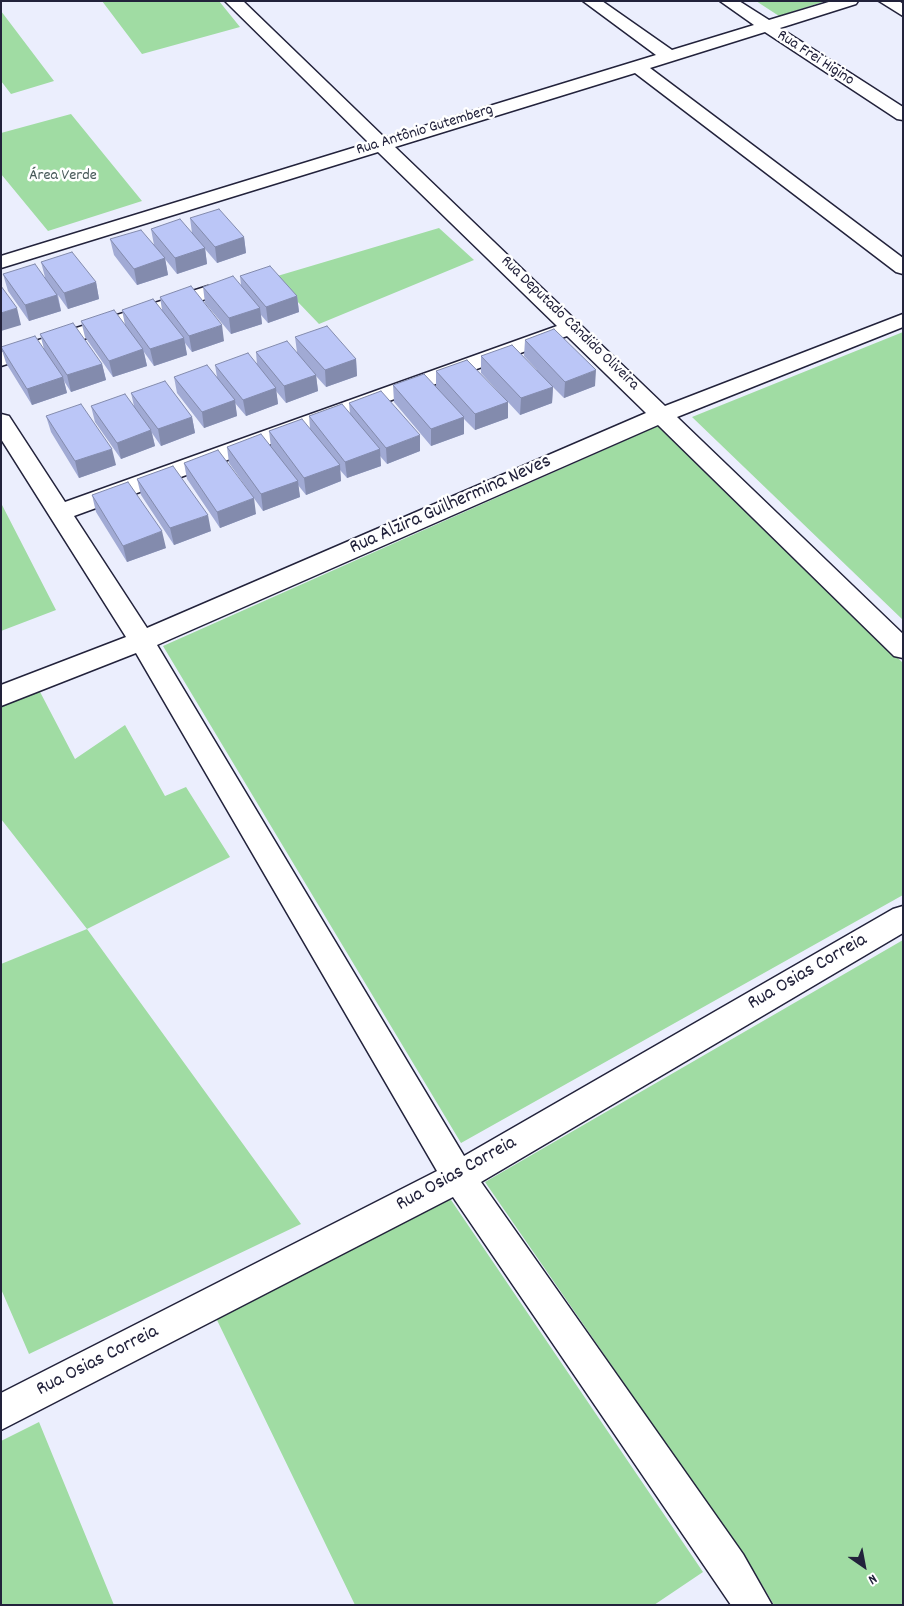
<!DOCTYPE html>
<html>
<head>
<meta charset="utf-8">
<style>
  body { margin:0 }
  #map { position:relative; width:904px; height:1606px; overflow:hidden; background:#ebeefd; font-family:Dekko,sans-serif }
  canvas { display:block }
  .frame { position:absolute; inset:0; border:2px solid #22223b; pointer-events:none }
  .north { position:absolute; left:839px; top:1541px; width:50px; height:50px; -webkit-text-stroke:4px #fff; paint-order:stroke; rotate:147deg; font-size:14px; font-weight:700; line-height:20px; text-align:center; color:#22223b }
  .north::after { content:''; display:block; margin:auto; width:18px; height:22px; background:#22223b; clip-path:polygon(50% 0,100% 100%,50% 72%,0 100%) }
</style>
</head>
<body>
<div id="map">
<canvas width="904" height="1606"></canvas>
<div class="frame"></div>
<div class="north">N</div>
</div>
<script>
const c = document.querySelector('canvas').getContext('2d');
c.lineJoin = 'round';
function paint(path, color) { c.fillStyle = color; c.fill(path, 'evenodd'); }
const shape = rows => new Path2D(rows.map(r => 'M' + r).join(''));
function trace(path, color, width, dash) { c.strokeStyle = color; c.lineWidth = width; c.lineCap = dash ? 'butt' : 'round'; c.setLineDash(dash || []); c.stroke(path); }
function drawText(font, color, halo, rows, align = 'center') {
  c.font = font + ' Dekko,sans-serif'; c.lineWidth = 5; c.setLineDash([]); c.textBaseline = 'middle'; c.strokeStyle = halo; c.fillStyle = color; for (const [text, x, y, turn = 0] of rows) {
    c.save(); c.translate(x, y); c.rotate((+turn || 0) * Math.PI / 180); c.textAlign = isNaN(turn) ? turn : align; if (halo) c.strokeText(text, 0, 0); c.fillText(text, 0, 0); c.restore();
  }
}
const green = shape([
  [102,1,219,1,240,27,142,54],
  [756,1,826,1,779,16],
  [1,11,54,81,11,94,1,81],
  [71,114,142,201,48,231,1,174,1,133],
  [439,228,474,260,319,324,274,277],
  [903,332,903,620,692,417],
  [660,425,903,663,903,895,461,1143,163,646],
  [1,503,56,610,1,631],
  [38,688,75,759,125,725,165,796,186,787,230,857,87,929,301,1224,29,1354,1,1289,1,964,87,929,1,819,1,703],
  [903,940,903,1605,774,1605,755,1573,485,1182],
  [449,1197,703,1572,654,1605,355,1605,216,1318],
  [39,1422,114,1605,1,1605,1,1441]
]);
const minor = shape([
  [225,1,243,1,385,138,656,55,583,1,602,1,672,50,754,25,720,1,739,1,769,20,832,1,858,1,856,4,780,28,903,107,903,120,897,119,765,32,650,68,903,258,903,274,896,272,635,73,395,147,665,406,903,314,903,327,677,417,903,634,903,658,894,656,658,425,157,645,464,1156,893,909,903,906,903,933,481,1182,743,1554,772,1605,731,1605,453,1197,1,1430,1,1393,437,1171,136,653,1,706,1,685,126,637,1,439,1,414,9,416,65,502,557,326,378,152,1,268,1,256,369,143,225,1],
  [567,336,646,413,147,628,74,516,567,336],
  [879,1,899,1,903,4,903,16,879,1],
  [208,286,215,288,218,292,215,296,1,366,1,352,208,286]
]);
const wall = shape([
  [190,218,244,237,246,253,217,263,205,249,207,264,177,274,165,259,168,275,137,285,114,255,110,239,154,245,151,229,192,233],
  [41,262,96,282,99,299,68,309,58,295,61,311,29,321,8,291,3,274,45,277],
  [240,276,297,296,299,312,268,323,261,315,262,324,231,334,205,303,203,287,241,285],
  [160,297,224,341,192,352,185,343,187,355,154,366,144,352,147,366,113,377,85,337,81,321,125,325,122,310,162,310],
  [40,334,102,364,106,380,71,392,64,381,67,393,32,405,6,363,1,347,44,349],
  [295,337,356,359,357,376,326,387,316,376,318,391,286,403,276,391,278,404,246,416,235,403,237,416,204,428,177,393,174,377,217,377,215,365,257,365,256,352,297,352],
  [525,340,595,386,564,398,553,387,552,403,520,415,508,402,508,418,475,430,464,419,464,434,431,446,394,402,393,385,436,387,436,371,505,399,481,373,481,356,537,370,524,356],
  [131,393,192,417,195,433,161,446,152,433,155,446,121,459,95,422,91,406,134,406],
  [349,403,420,451,387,464,380,456,381,466,347,478,340,470,341,481,306,495,298,485,300,497,263,511,229,463,227,447,271,447,269,431,310,429,309,416,350,414],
  [46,416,116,465,79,478,51,432],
  [184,463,256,514,220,528,187,479],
  [137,479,211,531,174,545,141,495],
  [92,495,166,548,127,562,96,512]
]);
const shadedWall = shape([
  [244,237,246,253,217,263,215,247],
  [205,248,207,264,177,274,175,258],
  [165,258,168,275,137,285,134,269],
  [96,282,99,299,68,309,64,293],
  [57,295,61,311,29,321,25,305],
  [297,296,299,312,268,323,266,307],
  [17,308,21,325,1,331,1,313],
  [260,308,262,324,231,334,229,318],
  [222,325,224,341,192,352,189,336],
  [184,338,187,355,154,366,150,349],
  [143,349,147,366,113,377,109,361],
  [356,359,357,376,326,387,325,370],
  [102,364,106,380,71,392,67,375],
  [596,370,595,386,564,398,565,382],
  [316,375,318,391,286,403,284,386],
  [63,377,67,393,32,405,27,389],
  [553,387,552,403,520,415,521,398],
  [276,388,278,404,246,416,243,400],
  [235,400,237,416,204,428,202,412],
  [508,402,508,418,475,430,475,414],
  [192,417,195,433,161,446,158,429],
  [464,417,464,434,431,446,431,429],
  [151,430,155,446,121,459,117,443],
  [420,435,420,451,387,464,386,448],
  [112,449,116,465,79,478,75,461],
  [380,449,381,466,347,478,345,462],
  [340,465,341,481,306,495,304,478],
  [298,481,300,497,263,511,261,494],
  [254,498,256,514,220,528,217,512],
  [208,515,211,531,174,545,170,528],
  [162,531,166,548,127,562,123,546]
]);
const building = shape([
  [219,209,244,237,215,247,190,218,219,209],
  [180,219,205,248,175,258,151,229,180,219],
  [141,230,165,258,134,269,110,239,141,230],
  [72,252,96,282,64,293,41,262,72,252],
  [35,264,57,295,25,305,3,274,35,264],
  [270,266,297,296,266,307,240,276,270,266],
  [233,276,260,308,229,318,203,287,233,276],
  [1,286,17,308,1,313,1,286],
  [191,286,222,325,189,336,160,297,191,286],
  [153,299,184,338,150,349,122,310,153,299],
  [114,310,143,349,109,361,81,321,114,310],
  [73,323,102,364,67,375,40,334,73,323],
  [327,326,356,359,325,370,295,337,327,326],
  [554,329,596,370,565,382,525,340,554,329],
  [35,336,63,377,27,389,1,347,35,336],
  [287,341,316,375,284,386,256,352,287,341],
  [512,345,553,387,521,398,481,356,512,345],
  [248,353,276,388,243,400,215,365,248,353],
  [467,360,508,402,475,414,436,371,467,360],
  [207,365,235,400,202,412,174,377,207,365],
  [424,374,464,417,431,429,393,385,424,374],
  [165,381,192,417,158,429,131,393,165,381],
  [381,391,420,435,386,448,349,403,381,391],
  [125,394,151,430,117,443,91,406,125,394],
  [81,404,112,449,75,461,46,416,81,404],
  [342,404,380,449,345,462,309,416,342,404],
  [302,419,340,465,304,478,269,431,302,419],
  [261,434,298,481,261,494,227,447,261,434],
  [218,450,254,498,217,512,184,463,218,450],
  [173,466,208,515,170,528,137,479,173,466],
  [128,482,162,531,123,546,92,495,128,482]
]);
const farStreetnames = [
  ["Rua Frei Higino",815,59,33],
  ["Rua Antônio Gutemberg",425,131,-17],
  ["Rua Deputado Cândido Oliveira",569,324,44]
];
const farParknames = [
  ["Área Verde",63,177]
];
const streetNames = [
  ["Rua Alzira Guilhermina Neves",451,506,-24],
  ["Rua Osias Correia",808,973,-30],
  ["Rua Osias Correia",457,1175,-29],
  ["Rua Osias Correia",98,1362,-27]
];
paint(green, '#a0dca3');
trace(minor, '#22223b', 3);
paint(minor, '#fff');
paint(wall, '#a1aad4');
paint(shadedWall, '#838bad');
paint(building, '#bbc6f7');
trace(building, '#838bad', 1);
drawText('16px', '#22223b', '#fff', farStreetnames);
drawText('16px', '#485a5a', '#fff', farParknames);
drawText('20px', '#22223b', '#fff', streetNames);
</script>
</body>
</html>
